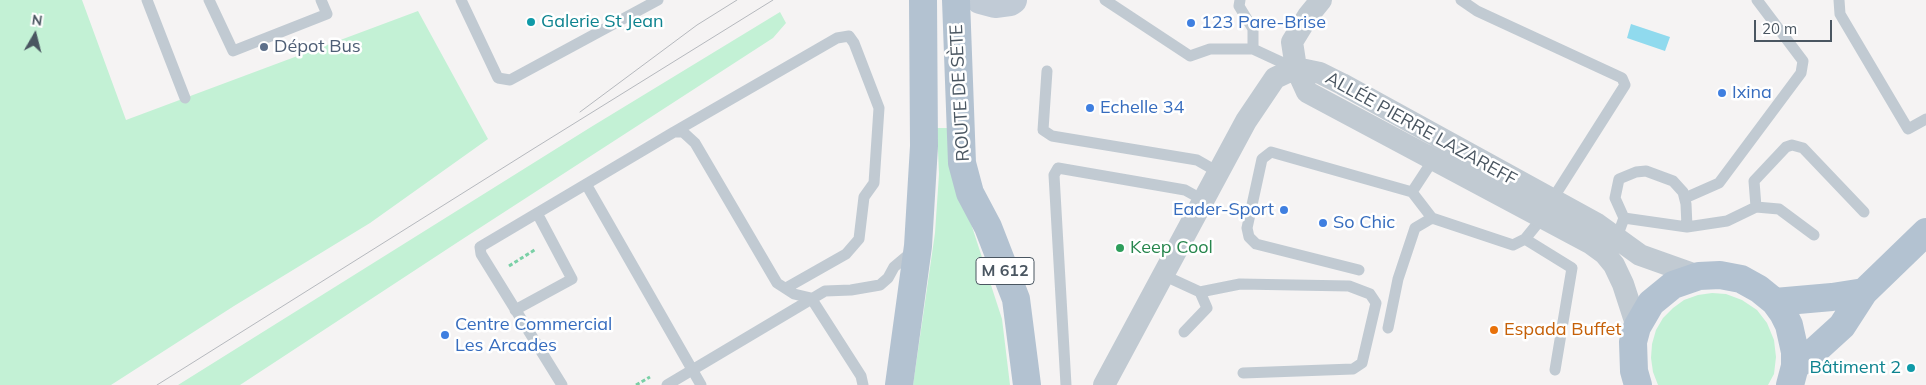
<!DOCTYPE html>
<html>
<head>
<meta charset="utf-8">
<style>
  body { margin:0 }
  #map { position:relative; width:1926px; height:385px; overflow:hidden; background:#f5f3f3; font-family:Mulish,sans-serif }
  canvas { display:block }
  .north { position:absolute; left:10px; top:10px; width:50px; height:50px; -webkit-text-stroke:4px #fff; paint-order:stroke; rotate:8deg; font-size:14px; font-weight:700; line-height:20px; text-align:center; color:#4a5661 }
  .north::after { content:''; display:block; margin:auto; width:18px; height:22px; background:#4a5661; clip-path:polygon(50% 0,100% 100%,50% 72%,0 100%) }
  .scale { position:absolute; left:1754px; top:20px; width:78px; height:22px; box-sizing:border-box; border:2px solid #4a5661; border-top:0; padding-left:6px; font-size:15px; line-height:18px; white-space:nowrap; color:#4a5661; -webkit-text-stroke:4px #fff; paint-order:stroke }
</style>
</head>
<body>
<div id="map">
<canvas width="1926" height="385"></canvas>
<div class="north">N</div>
<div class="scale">20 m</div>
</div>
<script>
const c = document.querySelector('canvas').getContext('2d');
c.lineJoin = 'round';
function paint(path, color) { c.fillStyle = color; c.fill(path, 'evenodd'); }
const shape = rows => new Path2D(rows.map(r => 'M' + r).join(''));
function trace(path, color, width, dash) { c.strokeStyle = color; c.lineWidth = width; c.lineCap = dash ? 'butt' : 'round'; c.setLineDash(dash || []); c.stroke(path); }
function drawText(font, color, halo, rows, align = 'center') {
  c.font = font + ' Mulish,sans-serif'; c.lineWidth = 5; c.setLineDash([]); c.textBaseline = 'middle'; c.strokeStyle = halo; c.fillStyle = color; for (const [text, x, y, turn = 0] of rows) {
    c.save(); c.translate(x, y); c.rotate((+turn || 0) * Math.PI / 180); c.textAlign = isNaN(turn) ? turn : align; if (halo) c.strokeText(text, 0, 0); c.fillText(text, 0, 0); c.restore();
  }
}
const green = shape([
  [0,0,82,0,126,120,418,11,488,139,370,223,234,306,111,385,0,385],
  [780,12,786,23,773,38,458,242,240,385,178,385,591,127],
  [937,128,948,128,965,205,1002,319,1010,385,913,385,935,233,939,174],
  [1712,293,1726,294,1742,300,1757,310,1767,323,1774,340,1776,357,1774,374,1768,385,1658,385,1653,372,1651,358,1652,344,1656,330,1663,318,1673,308,1684,300,1698,295]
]);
const water = shape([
  [1631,24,1670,37,1665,51,1627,38]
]);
const path = shape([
  [509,266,536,249],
  [636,385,650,377]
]);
const lane = shape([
  [147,0,185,98],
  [209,0,233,51,327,14,321,0],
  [461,0,498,78,510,80,658,0],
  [1105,0,1190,56,1210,49,1253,49],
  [1240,0,1239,6,1253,29,1253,49,1294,68],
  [1461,0,1477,11,1622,78,1625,85,1552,200],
  [1839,0,1840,14,1908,129,1926,119],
  [1047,71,1043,130,1052,136,1197,160,1218,172],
  [674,132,837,38,849,36,854,43,879,108,874,183,864,197,859,239,846,254,786,288],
  [586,184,701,385],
  [1412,192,1433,160],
  [1685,198,1719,183,1801,73,1803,61,1757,0],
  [1756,207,1754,181,1786,147,1792,145,1803,148,1864,212],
  [1542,218,1525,239,1572,268,1555,370],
  [1624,218,1615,198,1619,179,1636,172,1646,171,1673,181,1683,192,1686,204,1687,227],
  [1617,237,1624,218,1687,227,1727,221,1756,207,1779,209,1814,235],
  [1359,270,1256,244,1249,237,1247,228,1262,159,1271,152,1412,192,1432,218,1513,245,1525,239],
  [1163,275,1200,292,1207,308,1184,332],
  [1200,292,1240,284,1349,286,1370,294,1376,303,1362,363,1353,369,1243,373],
  [515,310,572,279,537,213],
  [1388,328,1398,279,1415,228,1432,218],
  [562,385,481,254,480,247,674,132,683,132,695,143,777,283,794,294,811,298,861,376,863,385],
  [667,385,825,291,851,290,880,285,888,278,894,267,913,251],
  [1066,385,1054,175,1058,168,1185,190,1203,200]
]);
const street = shape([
  [1296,68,1320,73,1342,84,1597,224,1640,255,1699,276],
  [1296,68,1307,92,1590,243,1605,254,1614,265,1623,284,1637,327],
  [1104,385,1246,121,1275,78,1296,68,1292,42,1308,16,1321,0]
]);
const secondary = shape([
  [980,0,995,4,1010,2,1013,0]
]);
const primary = shape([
  [956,0,962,163,970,193,988,227,1016,299,1027,385],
  [1775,302,1832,297,1864,292],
  [1795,366,1809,356,1842,326,1864,292,1926,232],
  [899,385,918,246,924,146,923,0],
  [1638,385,1634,371,1633,342,1637,327,1651,303,1673,285,1699,276,1720,275,1741,279,1759,289,1775,302,1783,313,1789,325,1795,352,1795,366,1790,385]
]);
const tram = shape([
  [580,112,697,25,737,0],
  [157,385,533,149,773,0]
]);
const markers = [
  [531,22,5,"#0f9aa8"],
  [1191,23,5,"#3f7fe0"],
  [264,47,5,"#5c6f8a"],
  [1722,93,5,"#3f7fe0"],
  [1090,108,5,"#3f7fe0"],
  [1284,210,5,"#3f7fe0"],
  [1323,223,5,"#3f7fe0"],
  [1120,248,5,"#2e9e5b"],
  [1494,330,5,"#e8710a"],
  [445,335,5,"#3f7fe0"],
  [1911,368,5,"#0f9aa8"]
];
const shields = [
  [1005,271,58]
];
const shieldNames = [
  ["M 612",1005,271]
];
const cultureNames = [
  ["Galerie St Jean",541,22],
  ["Bâtiment 2",1901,368,"right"]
];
const shopNames = [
  ["123 Pare-Brise",1201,23],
  ["Ixina",1732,93],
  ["Echelle 34",1100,108],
  ["Eader-Sport",1274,210,"right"],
  ["So Chic",1333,223],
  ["Centre Commercial",455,325],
  ["Les Arcades",455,346]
];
const serviceNames = [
  ["Dépot Bus",274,47]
];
const streetNames = [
  ["ROUTE DE SÈTE",960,93,-93],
  ["ALLÉE PIERRE LAZAREFF",1421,129,29]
];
const leisureNames = [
  ["Keep Cool",1130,248]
];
const foodNames = [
  ["Espada Buffet",1504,330]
];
paint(green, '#c3f1d5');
paint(water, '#90daee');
trace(path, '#7ad0a6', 3, [4, 2.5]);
trace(lane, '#c1cad2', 11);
trace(street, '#c1cad2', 22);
trace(secondary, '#c1cbd6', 28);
trace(primary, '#b3c2d1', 28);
trace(tram, '#b5b8bd', 1);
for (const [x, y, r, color] of markers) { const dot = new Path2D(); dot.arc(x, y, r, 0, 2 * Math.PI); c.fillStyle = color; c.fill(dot); trace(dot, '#fff', 2); }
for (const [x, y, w] of shields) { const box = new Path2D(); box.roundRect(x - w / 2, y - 13.5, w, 27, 4); c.fillStyle = '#fff'; c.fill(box); trace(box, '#4a5661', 1); }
drawText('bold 16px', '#4a5661', null, shieldNames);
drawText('18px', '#0d838f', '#fff', cultureNames, 'left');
drawText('18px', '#366cbe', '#fff', shopNames, 'left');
drawText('18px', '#4e5e75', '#fff', serviceNames, 'left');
drawText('18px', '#4a5661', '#fff', streetNames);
drawText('18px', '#27864d', '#fff', leisureNames, 'left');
drawText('18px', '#c56008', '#fff', foodNames, 'left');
</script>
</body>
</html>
